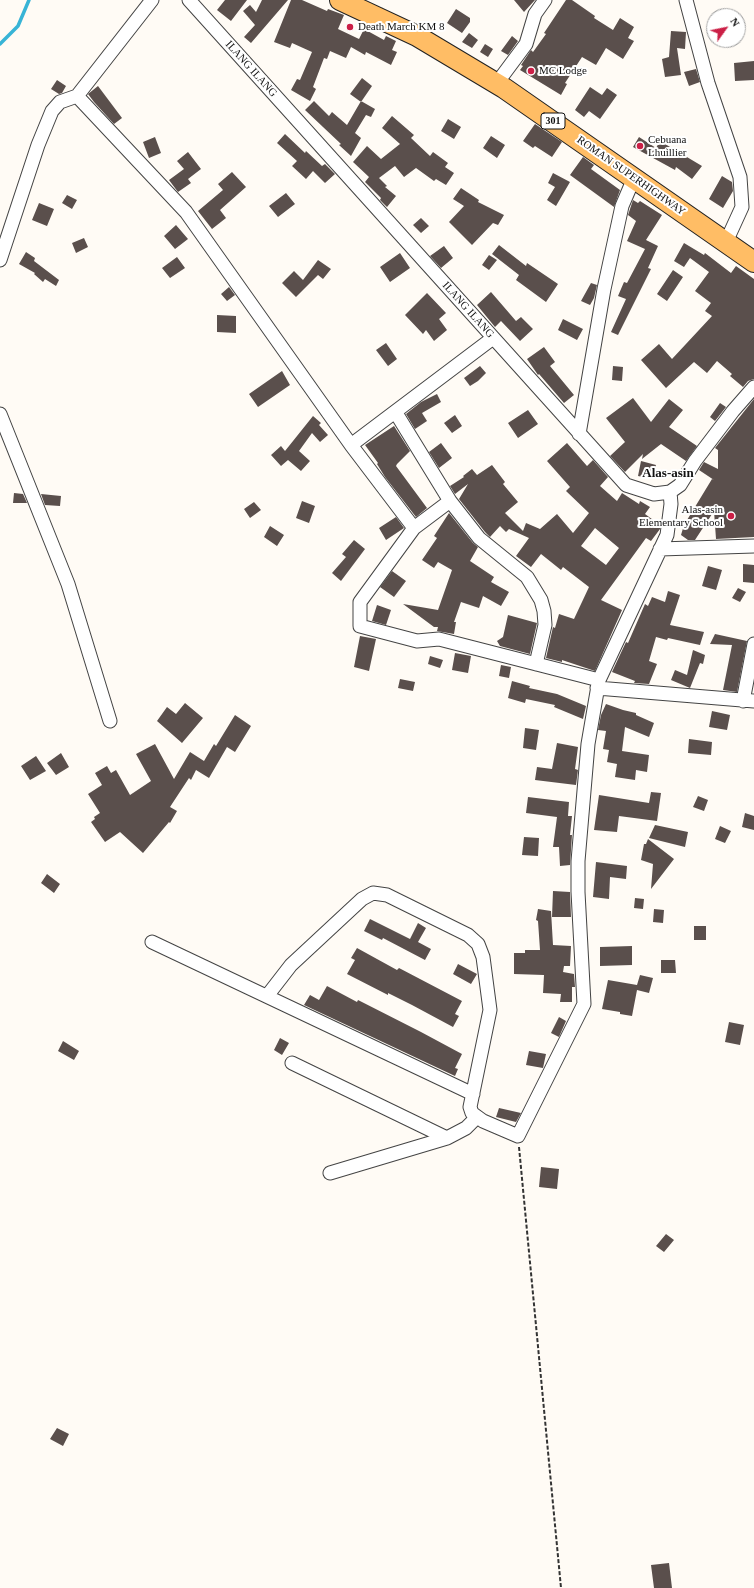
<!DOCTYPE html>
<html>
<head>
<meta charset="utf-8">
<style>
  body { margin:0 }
  #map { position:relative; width:754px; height:1588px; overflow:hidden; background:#fffbf5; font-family:Georgia,serif }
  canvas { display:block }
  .north { position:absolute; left:706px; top:8px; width:40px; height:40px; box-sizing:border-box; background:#fff; border:1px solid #a0a0a0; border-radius:50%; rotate:57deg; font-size:11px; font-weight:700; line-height:16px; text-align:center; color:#111 }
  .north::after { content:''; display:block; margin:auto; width:14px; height:18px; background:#cb1f46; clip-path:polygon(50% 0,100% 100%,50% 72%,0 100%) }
</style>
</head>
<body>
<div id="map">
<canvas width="754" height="1588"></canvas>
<div class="north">N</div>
</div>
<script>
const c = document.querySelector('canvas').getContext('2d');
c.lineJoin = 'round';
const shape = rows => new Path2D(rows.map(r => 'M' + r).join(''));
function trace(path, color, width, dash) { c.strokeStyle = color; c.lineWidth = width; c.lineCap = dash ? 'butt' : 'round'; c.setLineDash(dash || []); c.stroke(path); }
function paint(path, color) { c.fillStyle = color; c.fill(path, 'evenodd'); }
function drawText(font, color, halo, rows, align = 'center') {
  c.font = font + ' Georgia,serif'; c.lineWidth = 4; c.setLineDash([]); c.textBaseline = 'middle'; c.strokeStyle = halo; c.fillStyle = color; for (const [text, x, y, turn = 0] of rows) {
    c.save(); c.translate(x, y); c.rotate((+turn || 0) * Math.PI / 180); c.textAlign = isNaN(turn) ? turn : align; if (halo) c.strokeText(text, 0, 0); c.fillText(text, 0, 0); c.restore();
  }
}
const stream = shape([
  [0,44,18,26,29,0]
]);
const building = shape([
  [225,0,247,0,231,21,217,10],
  [262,0,288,0,251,43,244,37,255,25,243,11,250,5,256,12],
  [291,0,302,0,327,11,328,9,344,15,338,29,359,39,364,29,384,40,386,36,396,41,392,50,397,52,391,65,366,52,365,55,351,47,346,58,330,51,327,59,324,58,313,87,316,89,310,101,291,90,297,79,300,80,312,52,292,43,290,48,274,42],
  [514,0,535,0,524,12],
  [566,0,572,0,595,16,594,18,613,30,620,18,634,27,628,38,634,41,623,59,606,48,596,65,582,57,565,83,567,84,561,95,520,70,523,66,521,65,531,50,533,52,546,34,544,33],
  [456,9,470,18,470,22,462,33,447,23],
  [671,31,686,32,685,49,677,48,681,75,665,77,662,59,669,57],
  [469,33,478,40,472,48,462,42],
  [512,36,518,41,508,55,501,51],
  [485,44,493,49,488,57,480,52],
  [754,61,754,80,735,81,734,63],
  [696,69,700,82,689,86,684,72],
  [362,78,372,86,361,102,350,94],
  [57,80,66,86,62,93,59,94,51,89],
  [98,86,122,118,114,124,94,102,88,94],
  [590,87,602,95,607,88,617,95,600,119,589,111,584,117,575,110],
  [314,101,329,116,332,112,347,125,361,101,375,109,371,117,366,115,355,133,361,138,351,156,339,145,341,144,305,110],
  [392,116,414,135,411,138,430,156,433,152,448,163,445,167,454,173,446,185,436,179,434,181,416,168,404,177,395,166,379,178,387,186,385,187,396,196,387,207,380,200,381,198,365,182,369,177,353,162,367,146,381,159,400,144,382,128],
  [448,119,461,127,454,139,441,131],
  [535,124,562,142,552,157,535,146,533,148,523,141],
  [285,134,305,153,306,151,322,166,325,164,335,174,325,183,313,171,306,179,292,166,297,161,277,143],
  [491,136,505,145,497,158,483,148],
  [155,137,161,153,149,158,143,142],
  [639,137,656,148,660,141,702,166,692,179,676,167,675,170,633,147],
  [188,152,201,169,188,179,191,183,178,192,169,180,184,169,177,161],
  [583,157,594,165,591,169,620,190,614,207,570,175],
  [232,172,246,187,220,210,226,218,212,229,198,211,223,190,218,184],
  [553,173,570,182,556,206,547,200,555,187,548,183],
  [722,176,732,182,733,191,723,208,709,199],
  [461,188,479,200,478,202,504,215,498,225,493,223,472,245,449,222,464,206,453,199],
  [286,193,295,204,278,217,269,206],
  [67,195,77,200,72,209,62,203],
  [633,200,638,203,640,201,662,215,646,240,658,246,648,268,651,269,618,335,611,332,626,299,618,296,624,282,627,283,645,249,627,241,636,221,628,215],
  [39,203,54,209,47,226,32,220],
  [421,218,429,226,421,233,413,225],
  [176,225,188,239,175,249,164,236],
  [84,238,88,247,76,253,72,243],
  [684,243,704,255,705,253,731,273,736,266,754,279,754,379,748,381,743,387,730,376,732,374,717,361,707,373,694,362,666,388,641,360,659,344,672,359,712,316,705,311,711,303,695,291,709,272,690,258,684,267,674,261],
  [499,245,526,266,527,263,558,284,546,302,516,280,519,275,492,254],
  [444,246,453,258,441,268,430,256],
  [26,252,35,258,34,261,59,280,56,286,45,279,43,282,34,274,35,273,19,264],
  [400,253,410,268,390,282,380,267],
  [489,255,497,260,489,270,482,265],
  [177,257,185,268,170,278,162,268],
  [318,260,331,269,323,279,318,275,296,297,282,283,294,271,303,280],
  [673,270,683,277,667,301,657,294],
  [591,283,597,285,594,298,590,305,581,301],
  [229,287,235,295,227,301,221,294],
  [491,292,516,321,521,317,533,329,520,341,501,321,495,327,477,305],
  [427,293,446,313,439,319,447,330,434,341,426,330,423,334,405,315],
  [217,315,236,316,236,333,217,332],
  [563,319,583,329,577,340,558,330],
  [386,343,397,359,388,366,376,350],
  [544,347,555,362,550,366,574,395,564,403,539,374,538,375,527,359],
  [480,366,486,373,478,381,470,386,464,378],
  [613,366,623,367,622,381,612,380],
  [282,371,290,385,258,407,249,394],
  [437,394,441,402,422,413,427,421,415,429,406,414,421,402],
  [633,398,651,422,669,399,683,410,669,427,697,446,686,461,661,444,642,459,643,454,625,472,610,456,625,442,606,418],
  [754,399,754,537,716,539,714,511,695,540,688,540,681,535,684,525,712,479,714,480,699,470,704,462,718,469,718,450,715,448],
  [720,403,726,407,715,421,710,417],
  [528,410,538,424,518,438,508,423],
  [455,415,462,426,452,433,444,423],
  [313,416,321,423,319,425,328,435,320,442,312,433,299,451,310,461,301,471,288,460,281,466,271,455,281,446,285,451],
  [394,426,410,451,397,464,396,466,427,508,416,517,385,477,377,464,378,463,365,445],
  [441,443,452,458,439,468,429,452],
  [567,443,587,466,593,460,608,477,600,486,617,501,622,493,639,504,640,501,650,507,645,514,660,525,660,529,651,541,646,538,601,600,622,610,595,671,562,660,562,662,546,658,553,627,555,628,559,614,574,619,589,587,563,567,561,570,541,554,531,567,516,556,529,538,509,529,506,532,500,526,490,537,485,532,459,499,468,484,455,494,450,486,464,477,463,476,472,469,477,475,492,465,505,482,503,484,518,502,505,513,523,531,526,523,540,529,557,514,573,533,589,513,566,491,570,487,547,461],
  [595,528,619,548,606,565,581,546],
  [641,461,656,465,652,479,638,476],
  [14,493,23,494,27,503,13,503],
  [41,494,61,496,60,506,45,505],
  [302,501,315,506,309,523,296,518],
  [254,502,261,510,250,518,244,509],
  [449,513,473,543,478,547,470,561,494,577,491,582,509,592,501,606,483,596,479,608,461,602,454,622,456,622,454,634,437,631,438,627,434,627,403,604,438,610,452,570,438,562,434,568,422,560,437,538,434,536],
  [396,517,404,528,386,540,379,528],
  [270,526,284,535,277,546,264,537],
  [354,540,365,549,341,581,332,573,346,557,342,554],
  [743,564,754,565,754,583,743,582],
  [708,566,722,570,716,590,702,586],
  [392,571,406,581,394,597,380,587],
  [738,588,746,592,740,602,732,598],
  [668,591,680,595,670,625,704,632,700,645,668,638,667,640,656,637,649,661,657,664,649,684,634,683,635,681,612,672,626,642,628,643,645,604,648,606,652,597,665,602],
  [377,605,391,610,386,625,372,621],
  [508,615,537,623,530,654,500,646,497,641,503,637],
  [715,634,747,641,737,692,723,690,732,645,710,644],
  [360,636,376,639,369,671,354,667],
  [693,650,705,655,703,664,700,663,690,688,671,680,675,670,687,675],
  [455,653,471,656,468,673,452,670],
  [430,656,443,660,440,668,428,664],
  [501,665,511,667,509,678,499,676],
  [400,679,415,682,413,691,398,688],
  [512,681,530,686,529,688,557,694,586,706,583,719,554,707,555,705,526,699,525,703,508,698],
  [185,703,203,718,182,743,157,721,167,707,176,714],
  [606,704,623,710,636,713,636,715,654,723,649,737,625,727,622,751,649,755,647,772,636,770,635,780,615,777,617,764,607,762,609,750,603,749,606,731,598,730,601,715],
  [712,711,730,715,727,730,709,727],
  [235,715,251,726,235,752,227,747,209,778,196,770,191,780,189,778,170,807,177,811,170,823,169,822,143,853,120,832,105,842,91,822,95,819,94,817,100,813,88,794,102,785,95,773,107,766,111,773,116,770,130,795,151,781,136,754,155,744,174,779,190,752,204,761,214,744,216,746],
  [525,728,539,730,536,750,523,748],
  [689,739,712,742,711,755,688,753],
  [557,743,578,747,575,769,578,770,576,785,535,780,537,767,552,769],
  [61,753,69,767,56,775,47,763],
  [36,756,46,771,30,780,21,766],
  [651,792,661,793,657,821,619,816,617,832,594,830,599,795,649,803],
  [698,796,708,800,704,811,693,807],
  [528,797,569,802,568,816,572,816,570,835,572,835,570,865,560,866,559,847,553,847,557,817,526,813],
  [745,813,754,816,754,830,742,827],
  [655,825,688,832,685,847,649,838],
  [720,826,731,831,725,843,715,839],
  [524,837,539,838,538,856,522,855],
  [648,839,674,859,651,889,653,864,641,860,644,844,646,844],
  [596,862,627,866,626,879,610,877,609,899,593,897],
  [47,874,60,884,54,893,41,883],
  [553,891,570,892,571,917,552,917],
  [635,898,644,899,643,909,634,908],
  [538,909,551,911,553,945,571,946,570,966,564,966,563,972,574,974,575,987,572,987,572,1002,560,1002,561,994,543,993,544,975,514,974,514,953,525,953,525,950,540,950,538,921,536,920],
  [654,909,664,910,663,923,653,922],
  [370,919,410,939,418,923,426,928,418,942,431,949,425,960,383,938,382,940,364,931],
  [694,926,706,926,706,940,694,940],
  [632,946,632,965,600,966,600,947],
  [357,948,397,970,399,968,462,1001,455,1014,459,1016,453,1027,412,1005,388,993,388,995,347,974,355,960,351,958],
  [661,960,675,960,676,973,661,973],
  [458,964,477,974,471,984,453,974],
  [640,975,653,978,649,993,637,990,632,1016,620,1014,620,1012,602,1009,608,980,637,985],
  [327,986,357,1002,358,1000,421,1032,462,1054,455,1068,458,1069,455,1076,304,1005,310,995,319,1000],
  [559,1017,566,1021,559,1037,551,1033],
  [729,1022,744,1025,740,1045,725,1042],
  [280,1038,289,1043,282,1055,274,1050],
  [63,1041,79,1051,74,1060,58,1051],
  [529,1051,546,1054,543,1068,526,1065],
  [499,1108,521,1113,516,1122,496,1117],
  [541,1167,559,1169,557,1189,539,1187],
  [666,1234,674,1240,664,1252,656,1246],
  [57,1428,69,1434,63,1446,50,1439],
  [669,1563,672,1588,654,1588,651,1565]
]);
const path = shape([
  [519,1147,561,1588]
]);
const minor = shape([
  [152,0,77,96,186,212,351,445,414,528],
  [189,0,626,485,654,494,670,492,680,485,695,461,733,411,754,387],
  [686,0,708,83,740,177,742,207,726,242],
  [497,83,526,44,535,14,545,0],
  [0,260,38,145,52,111,60,102,77,96],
  [396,413,450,501,414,528,360,602,360,626,417,641,439,639,599,680],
  [0,414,68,584,110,721],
  [579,434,604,289,622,206,634,178],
  [351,445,493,338],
  [450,501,479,538,527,577,541,600,544,611,545,625,536,664],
  [660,549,754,546],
  [597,688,754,701],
  [743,701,754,644],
  [152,942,473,1094],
  [267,996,291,965,362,899,373,893,387,895,468,935,478,944,483,957,490,1010,470,1107,472,1113,483,1121,518,1136,584,1004,578,892,578,861,588,744,599,680,667,535,671,504,670,492],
  [292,1063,447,1138],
  [330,1173,447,1138,466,1128,477,1117]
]);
const primary = shape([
  [340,0,417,36,504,88,754,262]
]);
const markers = [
  [350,27,4,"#cb1f46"],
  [531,71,4,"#cb1f46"],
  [640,146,4,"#cb1f46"],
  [731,516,4,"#cb1f46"]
];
const shields = [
  [553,121,24]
];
const shieldNames = [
  ["301",553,121]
];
const poiNames = [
  ["Death March KM 8",358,27],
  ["MC Lodge",539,71],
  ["Cebuana",648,140],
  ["Lhuillier",648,153],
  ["Alas-asin",723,510,"right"],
  ["Elementary School",723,523,"right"]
];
const streetNames = [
  ["ILANG ILANG",251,69,48],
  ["ROMAN SUPERHIGHWAY",631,176,35],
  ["ILANG ILANG",468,310,48]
];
const quarterNames = [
  ["Alas-asin",668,474]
];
trace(stream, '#38b4d6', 3.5);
paint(building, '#5a4f4c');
trace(minor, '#444', 15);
trace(primary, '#222', 22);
trace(path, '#333', 2, [4, 2]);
trace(minor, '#fff', 13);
trace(primary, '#ffbd65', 20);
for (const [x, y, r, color] of markers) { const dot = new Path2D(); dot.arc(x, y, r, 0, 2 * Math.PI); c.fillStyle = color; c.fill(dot); trace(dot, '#fff', 1.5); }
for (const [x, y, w] of shields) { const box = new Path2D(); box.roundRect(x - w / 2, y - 8, w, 16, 3); c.fillStyle = '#fff'; c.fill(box); trace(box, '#111', 1); }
drawText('bold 10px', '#111', null, shieldNames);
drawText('11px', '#111', '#fff', poiNames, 'left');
drawText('11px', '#111', '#fff', streetNames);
drawText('bold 13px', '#111', '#fff', quarterNames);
</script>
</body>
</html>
